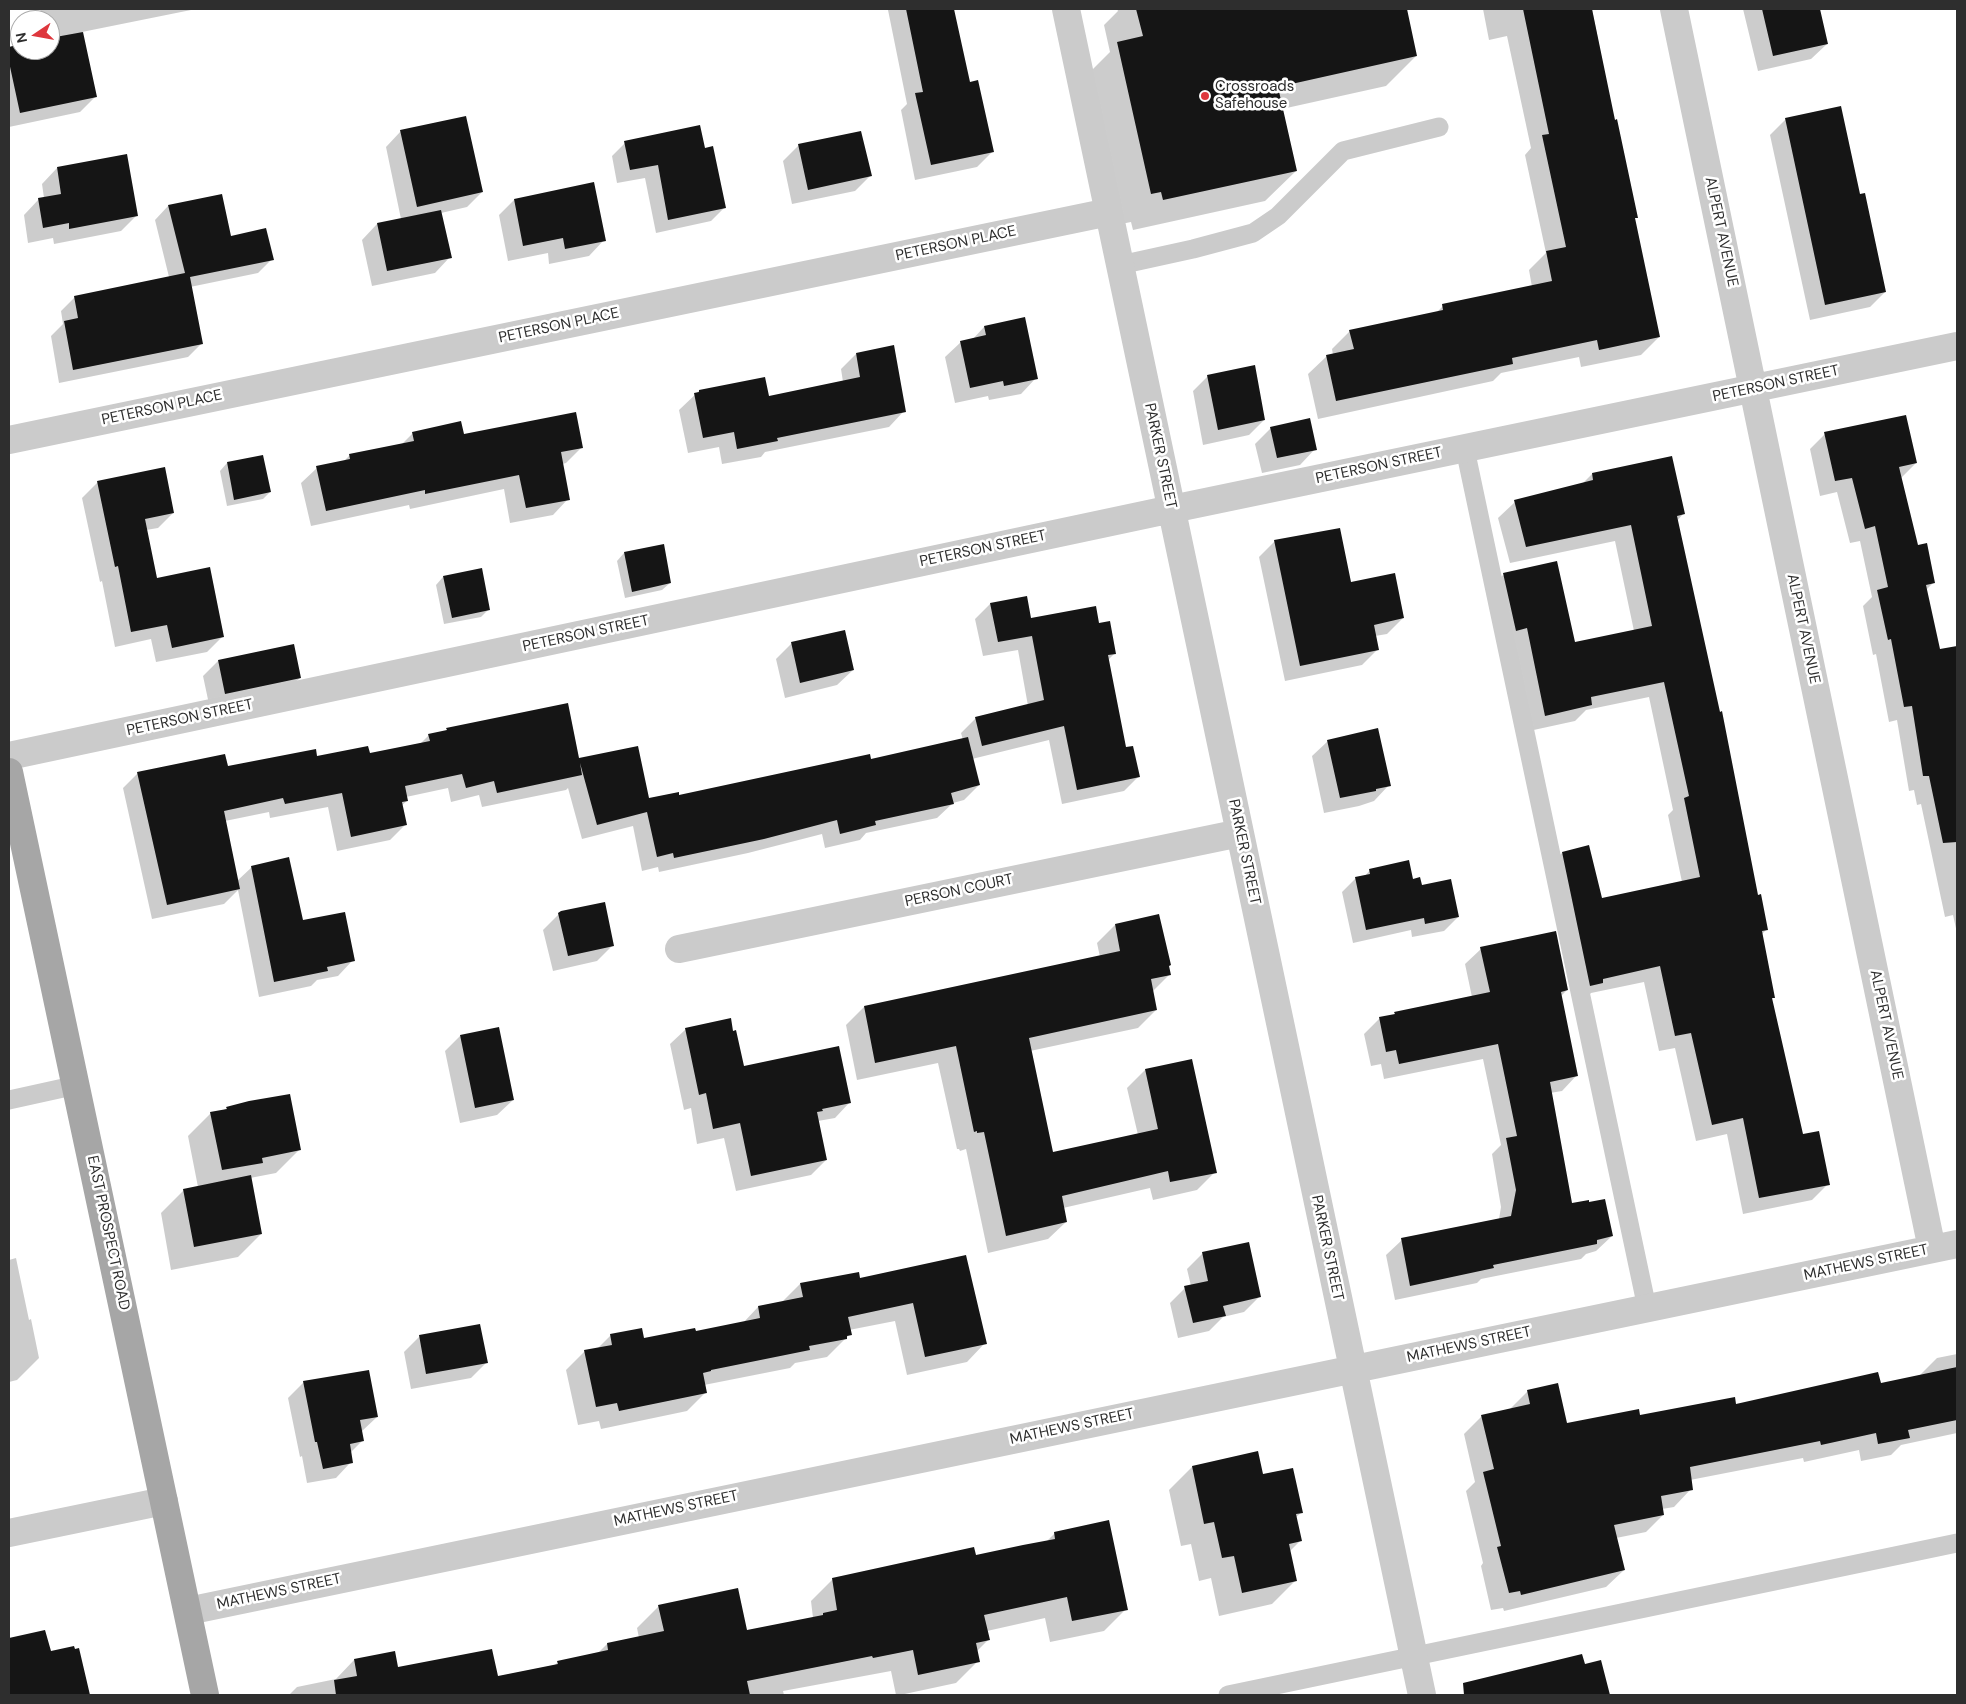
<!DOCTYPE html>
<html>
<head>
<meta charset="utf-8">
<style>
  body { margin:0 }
  #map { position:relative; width:1966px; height:1704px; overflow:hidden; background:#fff; font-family:"DM Sans",sans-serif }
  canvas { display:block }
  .frame { position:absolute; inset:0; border:10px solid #2e2e2e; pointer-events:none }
  .north { position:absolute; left:10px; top:10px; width:50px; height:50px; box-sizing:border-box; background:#fff; border:1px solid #ababab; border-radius:50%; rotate:258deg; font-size:14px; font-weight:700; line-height:20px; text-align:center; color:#2e2e2e }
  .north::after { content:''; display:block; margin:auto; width:18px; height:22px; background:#de373d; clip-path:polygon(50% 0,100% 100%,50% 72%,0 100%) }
</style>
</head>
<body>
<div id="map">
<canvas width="1966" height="1704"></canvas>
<div class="frame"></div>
<div class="north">N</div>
</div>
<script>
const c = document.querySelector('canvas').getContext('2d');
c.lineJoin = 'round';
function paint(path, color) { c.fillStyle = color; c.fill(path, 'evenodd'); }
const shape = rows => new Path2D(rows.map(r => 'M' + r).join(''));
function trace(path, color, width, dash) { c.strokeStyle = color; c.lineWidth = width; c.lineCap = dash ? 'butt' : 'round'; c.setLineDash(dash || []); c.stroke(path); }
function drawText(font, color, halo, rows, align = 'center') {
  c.font = font + ' "DM Sans",sans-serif'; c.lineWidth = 5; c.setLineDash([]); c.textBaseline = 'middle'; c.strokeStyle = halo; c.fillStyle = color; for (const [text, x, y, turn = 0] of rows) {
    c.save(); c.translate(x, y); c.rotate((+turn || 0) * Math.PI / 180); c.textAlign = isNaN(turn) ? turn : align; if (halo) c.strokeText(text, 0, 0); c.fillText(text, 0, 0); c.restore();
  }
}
const shadow = shape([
  [40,9,196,9,82,32,95,97,80,112,9,127,9,48,20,46,20,50,50,50,50,20,43,20],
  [890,9,953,9,969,83,992,152,977,167,915,180,901,110,907,104,888,10],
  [1117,9,1231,9,1232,14,1257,9,1406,9,1416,56,1386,86,1282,109,1296,171,1265,201,1133,230,1131,222,1121,224,1088,74,1110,52,1104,25,1118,11],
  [1483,9,1592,9,1614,121,1636,217,1634,220,1659,337,1641,355,1581,367,1579,357,1501,373,1493,381,1318,419,1308,374,1327,356,1333,355,1332,349,1350,331,1436,313,1443,306,1532,287,1529,270,1546,253,1525,155,1531,148,1507,36,1489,40],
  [1743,9,1819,9,1827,44,1811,59,1758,71],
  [1786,119,1859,195,1885,292,1870,307,1810,320,1770,135],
  [401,131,482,192,467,207,441,213,450,257,435,273,372,286,362,240,377,224,401,219,386,147],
  [625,143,724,208,711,221,656,233,645,178,617,183,612,156],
  [799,145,870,176,855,191,792,204,783,161],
  [57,168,136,216,121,231,54,244,53,238,28,243,24,215,39,199,44,198,42,184],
  [514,200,604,240,589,256,549,264,548,253,508,261,499,215],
  [168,206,272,259,258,273,190,287,202,343,188,357,59,383,51,336,63,324,61,311,75,297,169,277,155,220],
  [1024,318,1036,378,1021,394,989,400,988,396,955,403,945,357,961,342,972,340,984,327],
  [856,354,904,411,889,427,765,452,761,457,722,464,719,447,688,453,679,410,699,391,768,397,843,382,841,369],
  [1208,376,1264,420,1249,435,1203,445,1193,391],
  [1271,428,1315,449,1300,465,1262,473,1255,444],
  [413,433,463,435,582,447,566,463,562,464,568,499,553,515,510,523,504,489,410,509,409,505,311,526,301,483,317,468,343,462,349,456,401,445],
  [1825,434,1916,463,1901,478,1917,547,1934,582,1926,590,1939,651,1957,647,1957,933,1953,915,1945,917,1921,804,1917,805,1914,790,1909,791,1897,720,1889,722,1876,654,1873,655,1863,606,1872,597,1860,541,1850,543,1837,492,1820,496,1810,449],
  [227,463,270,492,263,499,227,506,220,471],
  [1592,474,1683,514,1677,521,1757,896,1767,929,1762,934,1774,997,1771,1000,1802,1135,1828,1184,1812,1200,1743,1214,1727,1134,1696,1141,1675,1048,1659,1051,1644,982,1591,993,1586,999,1546,869,1562,853,1601,899,1682,882,1668,815,1673,810,1649,697,1586,710,1575,721,1529,731,1487,591,1503,575,1574,643,1634,631,1615,541,1510,563,1498,518,1515,502,1582,484],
  [98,482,173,513,158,528,146,530,156,580,222,637,207,652,156,662,151,639,115,647,102,581,100,582,82,498],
  [1275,541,1350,584,1403,618,1387,634,1375,636,1378,649,1362,665,1285,681,1259,557],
  [624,553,670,583,662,590,625,598,617,561],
  [443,577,489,609,481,617,444,624,436,585],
  [1026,598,1030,619,1098,625,1115,653,1108,660,1125,749,1138,777,1124,791,1062,804,1049,740,972,759,979,785,964,800,953,803,937,818,866,833,860,840,825,848,822,834,748,853,659,872,658,867,642,871,633,826,582,839,568,788,566,790,482,807,479,795,451,802,448,788,406,797,407,801,401,806,405,825,390,840,337,851,328,807,270,818,269,812,225,821,237,881,252,867,302,922,353,960,338,976,317,980,311,986,259,997,238,890,224,904,152,919,123,788,138,773,227,768,316,758,369,755,420,744,429,735,444,732,447,730,578,760,648,800,678,797,870,761,963,740,961,733,976,718,1028,706,1018,650,983,656,975,619,990,604],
  [792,643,853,670,837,685,785,698,776,659],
  [218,661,300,678,284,693,210,709,203,676],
  [1328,741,1389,785,1374,801,1359,806,1324,813,1312,756],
  [1370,870,1421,886,1458,917,1444,931,1412,937,1411,930,1353,943,1342,892,1356,878,1364,877],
  [559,914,613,945,597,961,553,971,543,930],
  [1115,925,1168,966,1170,974,1152,992,1156,1010,1138,1028,1030,1051,1052,1154,1138,1135,1127,1088,1145,1070,1191,1061,1215,1172,1197,1190,1153,1200,1150,1188,1063,1208,1066,1222,1048,1239,988,1253,966,1149,960,1151,959,1149,957,1149,938,1063,857,1080,846,1025,864,1007,1100,957,1097,943],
  [1481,949,1567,990,1560,997,1577,1075,1562,1091,1550,1093,1571,1204,1612,1236,1596,1251,1586,1254,1581,1259,1481,1279,1477,1283,1395,1300,1386,1255,1402,1240,1499,1219,1501,1207,1492,1154,1501,1145,1483,1059,1384,1079,1381,1064,1371,1066,1364,1034,1379,1019,1393,1016,1395,1013,1472,997,1465,964],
  [686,1029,743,1068,850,1102,835,1118,818,1121,826,1160,811,1175,736,1191,724,1138,697,1144,691,1108,684,1110,670,1044],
  [460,1036,513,1100,497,1115,460,1123,445,1051],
  [227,1108,299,1150,276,1173,250,1178,261,1234,238,1257,171,1270,161,1213,184,1190,198,1187,188,1136,211,1113,224,1110],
  [1203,1253,1259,1297,1244,1312,1223,1317,1209,1331,1178,1338,1170,1303,1185,1288,1191,1286,1187,1269],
  [965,1256,985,1343,967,1362,907,1375,895,1321,849,1330,850,1334,827,1357,795,1363,790,1368,704,1385,706,1392,687,1411,601,1429,599,1421,578,1425,566,1370,585,1351,597,1349,611,1335,643,1340,695,1333,743,1323,758,1307,782,1302,800,1284,859,1280],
  [16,1258,29,1320,31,1319,39,1358,17,1380,9,1382,9,1260],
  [420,1336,487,1362,471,1378,411,1389,404,1352],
  [1957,1354,1957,1433,1901,1445,1891,1455,1861,1461,1859,1450,1804,1462,1803,1458,1690,1480,1691,1489,1674,1507,1662,1509,1663,1515,1646,1532,1616,1538,1624,1570,1606,1587,1504,1611,1503,1608,1491,1610,1481,1566,1483,1563,1466,1491,1475,1482,1464,1434,1482,1416,1510,1409,1528,1391,1566,1425,1735,1406,1880,1385,1919,1376,1937,1358],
  [304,1382,377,1417,361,1432,362,1441,350,1453,351,1462,336,1478,307,1483,302,1456,300,1457,288,1398],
  [1192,1467,1262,1476,1302,1512,1295,1518,1300,1541,1289,1552,1295,1581,1272,1604,1219,1616,1211,1578,1199,1581,1191,1544,1181,1546,1169,1490],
  [1055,1533,1126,1609,1104,1631,1050,1642,1045,1618,987,1631,988,1640,976,1652,978,1661,956,1683,900,1695,896,1695,891,1671,783,1691,784,1695,289,1695,297,1687,336,1679,354,1660,397,1669,497,1678,554,1666,558,1662,598,1653,607,1644,639,1638,637,1628,659,1606,746,1632,813,1618,811,1601,833,1579,975,1556,1046,1542],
  [45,1631,50,1652,78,1649,88,1695,9,1695,9,1639],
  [1600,1661,1609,1695,1491,1695,1491,1694]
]);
const building = shape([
  [906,9,954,9,970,82,978,80,994,152,931,165,915,93,923,92],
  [1136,9,1407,9,1417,56,1278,87,1297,171,1163,200,1161,192,1151,194,1117,42,1143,36],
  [1523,9,1592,9,1615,120,1617,119,1638,218,1635,218,1660,337,1599,350,1597,340,1512,358,1513,364,1336,401,1326,355,1354,349,1349,330,1443,310,1442,304,1552,281,1546,251,1566,247,1542,135,1549,134],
  [1762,9,1820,9,1828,44,1773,56],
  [83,32,97,97,20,113,9,62,9,47,20,44,20,50,50,50,50,38],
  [1841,106,1860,194,1865,193,1886,292,1825,305,1785,118],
  [466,116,483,192,417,207,400,130],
  [700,125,705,148,713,146,726,208,668,220,658,165,630,170,624,141],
  [861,131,872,176,808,190,798,144],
  [127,154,138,216,69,229,69,223,43,228,38,198,61,194,57,167],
  [594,182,606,241,565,249,563,238,523,246,514,199],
  [222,194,231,236,266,228,274,260,190,277,203,344,73,370,64,321,78,318,74,296,185,273,168,205],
  [441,210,452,258,387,271,377,223],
  [1025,317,1038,379,1004,386,1003,381,970,388,960,341,986,335,984,326],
  [894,345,906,412,777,438,778,441,737,449,734,432,703,438,694,393,699,392,699,390,765,377,769,396,860,377,856,353],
  [1255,365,1265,420,1218,430,1207,375],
  [576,412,583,448,561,452,570,500,526,508,519,475,425,494,425,490,326,511,316,466,350,459,349,454,414,441,412,432,461,421,464,434],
  [1906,415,1917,463,1899,467,1918,545,1927,543,1935,583,1926,585,1940,649,1957,646,1957,842,1943,843,1929,776,1923,776,1912,706,1904,707,1891,639,1888,640,1877,590,1888,587,1875,526,1865,529,1852,478,1835,481,1824,432],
  [1310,418,1317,450,1277,458,1270,427],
  [263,455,271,492,234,500,227,462],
  [1672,456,1685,514,1677,516,1720,712,1722,711,1758,895,1761,894,1768,930,1762,931,1775,998,1772,998,1803,1134,1819,1131,1830,1185,1759,1198,1743,1118,1712,1125,1691,1033,1675,1036,1660,966,1603,979,1603,983,1590,986,1562,852,1589,845,1602,898,1700,877,1684,798,1689,796,1664,682,1591,697,1592,705,1545,716,1527,628,1516,631,1503,573,1557,561,1575,642,1652,626,1631,525,1526,547,1514,500,1593,480,1592,473],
  [165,467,174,513,145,519,157,578,210,567,224,637,172,648,167,625,131,632,118,566,115,567,97,481],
  [1340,528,1351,582,1395,573,1404,618,1374,625,1379,650,1300,666,1274,540],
  [664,544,671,583,632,592,624,552],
  [482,568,490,610,452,618,443,576],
  [1027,596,1031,618,1096,606,1099,623,1110,621,1116,654,1108,655,1126,747,1133,746,1140,777,1077,790,1064,726,982,746,975,717,1044,700,1032,636,998,642,990,603],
  [845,630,854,670,800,683,791,642],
  [294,644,301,678,225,694,218,660],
  [568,703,579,758,638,746,649,798,679,792,679,795,870,754,871,759,968,737,980,785,951,793,954,804,875,821,876,825,840,834,837,820,764,839,674,858,673,853,657,857,647,812,597,825,580,763,582,775,497,793,494,781,466,788,462,774,405,786,408,801,402,802,407,825,351,837,342,793,285,804,283,798,224,811,240,889,167,905,137,772,225,754,228,766,316,749,317,756,368,746,370,753,430,741,428,734,447,730,446,728],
  [1378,728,1391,786,1376,789,1376,791,1340,798,1327,740],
  [289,857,303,920,345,912,355,961,327,967,328,971,274,982,251,866],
  [1409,860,1413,879,1420,877,1422,885,1451,879,1459,917,1425,924,1424,918,1366,930,1355,877,1370,874,1369,869],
  [605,902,614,946,568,956,558,913,561,911],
  [1159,914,1171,965,1169,966,1171,975,1151,979,1157,1010,1029,1038,1053,1152,1158,1129,1145,1069,1192,1059,1217,1173,1170,1182,1168,1171,1062,1196,1067,1222,1006,1236,984,1132,977,1133,977,1131,974,1132,956,1046,875,1063,864,1006,1120,951,1115,924],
  [1556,931,1568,990,1561,992,1578,1076,1550,1082,1572,1203,1589,1200,1589,1202,1605,1199,1613,1236,1597,1240,1597,1244,1493,1265,1494,1268,1410,1286,1401,1238,1511,1216,1516,1190,1506,1138,1517,1136,1498,1044,1399,1064,1396,1050,1386,1052,1379,1017,1395,1014,1394,1012,1490,992,1480,947],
  [731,1018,733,1031,736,1030,744,1066,839,1046,851,1103,822,1109,823,1111,817,1112,827,1160,751,1176,740,1123,713,1129,706,1093,699,1095,685,1028],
  [499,1027,514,1100,475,1108,460,1035],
  [290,1094,301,1150,262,1158,263,1163,222,1170,210,1112,227,1109,226,1107,249,1101],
  [251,1175,262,1234,194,1247,183,1189],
  [1249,1242,1261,1297,1223,1306,1226,1316,1193,1323,1184,1286,1208,1281,1202,1252],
  [966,1255,987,1344,925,1357,913,1303,848,1317,852,1335,847,1336,847,1339,809,1346,810,1350,711,1370,711,1371,703,1373,707,1393,619,1411,617,1403,596,1407,584,1350,612,1345,610,1334,642,1328,644,1338,695,1328,696,1331,760,1318,758,1306,803,1297,800,1283,859,1272,860,1278],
  [480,1324,488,1363,426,1374,419,1335],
  [1957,1367,1957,1420,1908,1430,1910,1438,1878,1444,1876,1433,1821,1445,1820,1441,1690,1467,1693,1490,1661,1496,1664,1515,1614,1525,1625,1570,1521,1595,1520,1591,1509,1593,1497,1547,1501,1546,1483,1472,1494,1469,1481,1415,1530,1404,1527,1390,1558,1383,1567,1423,1639,1409,1640,1415,1735,1397,1736,1404,1878,1372,1881,1383],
  [369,1370,378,1417,360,1420,364,1441,350,1444,353,1463,323,1469,317,1442,315,1442,303,1381],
  [1258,1451,1263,1474,1293,1468,1303,1513,1296,1514,1302,1541,1289,1544,1297,1581,1242,1593,1234,1556,1222,1558,1214,1522,1204,1524,1192,1466],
  [1109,1520,1128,1610,1072,1621,1067,1597,984,1615,990,1640,976,1643,980,1662,918,1675,913,1650,873,1658,872,1656,747,1681,750,1695,336,1695,334,1680,357,1676,354,1659,395,1651,398,1667,492,1649,498,1676,558,1664,557,1661,608,1650,607,1643,664,1631,658,1605,738,1588,747,1630,823,1615,823,1613,837,1610,832,1578,974,1547,976,1555,1023,1545,1055,1539,1054,1532],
  [45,1630,51,1651,74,1646,75,1649,79,1648,90,1695,9,1695,9,1638],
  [1582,1654,1585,1664,1601,1660,1610,1695,1464,1695,1463,1683]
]);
const service = shape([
  [1120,265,1193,249,1253,233,1278,216,1343,151,1439,127],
  [1465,449,1647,1308],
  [9,1100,77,1085],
  [1228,1695,1957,1543]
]);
const minor = shape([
  [1066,9,1422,1695],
  [1674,9,1932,1249],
  [9,440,1109,212],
  [9,756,1172,509,1957,346],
  [679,949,1240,833],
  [9,1533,164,1501],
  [188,1611,1957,1244]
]);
const primary = shape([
  [9,772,205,1695]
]);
const markers = [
  [1205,96,5,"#de373d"]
];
const poiNames = [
  ["Crossroads",1215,87],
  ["Safehouse",1215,104]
];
const streetNames = [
  ["ALPERT AVENUE",1721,232,78],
  ["PETERSON PLACE",956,244,-12],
  ["PETERSON PLACE",559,326,-12],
  ["PETERSON STREET",1776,384,-12],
  ["PETERSON PLACE",162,408,-12],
  ["PARKER STREET",1160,456,78],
  ["PETERSON STREET",1379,466,-12],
  ["PETERSON STREET",983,549,-12],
  ["ALPERT AVENUE",1803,629,78],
  ["PETERSON STREET",586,634,-12],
  ["PETERSON STREET",190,718,-12],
  ["PARKER STREET",1244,852,78],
  ["PERSON COURT",959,891,-12],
  ["ALPERT AVENUE",1886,1025,78],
  ["EAST PROSPECT ROAD",108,1233,78],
  ["PARKER STREET",1327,1248,78],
  ["MATHEWS STREET",1866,1263,-12],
  ["MATHEWS STREET",1469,1345,-12],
  ["MATHEWS STREET",1072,1427,-12],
  ["MATHEWS STREET",676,1509,-12],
  ["MATHEWS STREET",279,1592,-12]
];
paint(shadow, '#0003');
paint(building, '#151515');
trace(service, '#cbcbcb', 19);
trace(minor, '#cbcbcb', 28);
trace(primary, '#a6a6a6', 28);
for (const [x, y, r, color] of markers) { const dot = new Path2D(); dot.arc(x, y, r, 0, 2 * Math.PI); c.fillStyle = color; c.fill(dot); trace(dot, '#fff', 2); }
drawText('15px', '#2e2e2e', '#fff', poiNames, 'left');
drawText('15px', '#2e2e2e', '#fff', streetNames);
</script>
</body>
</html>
